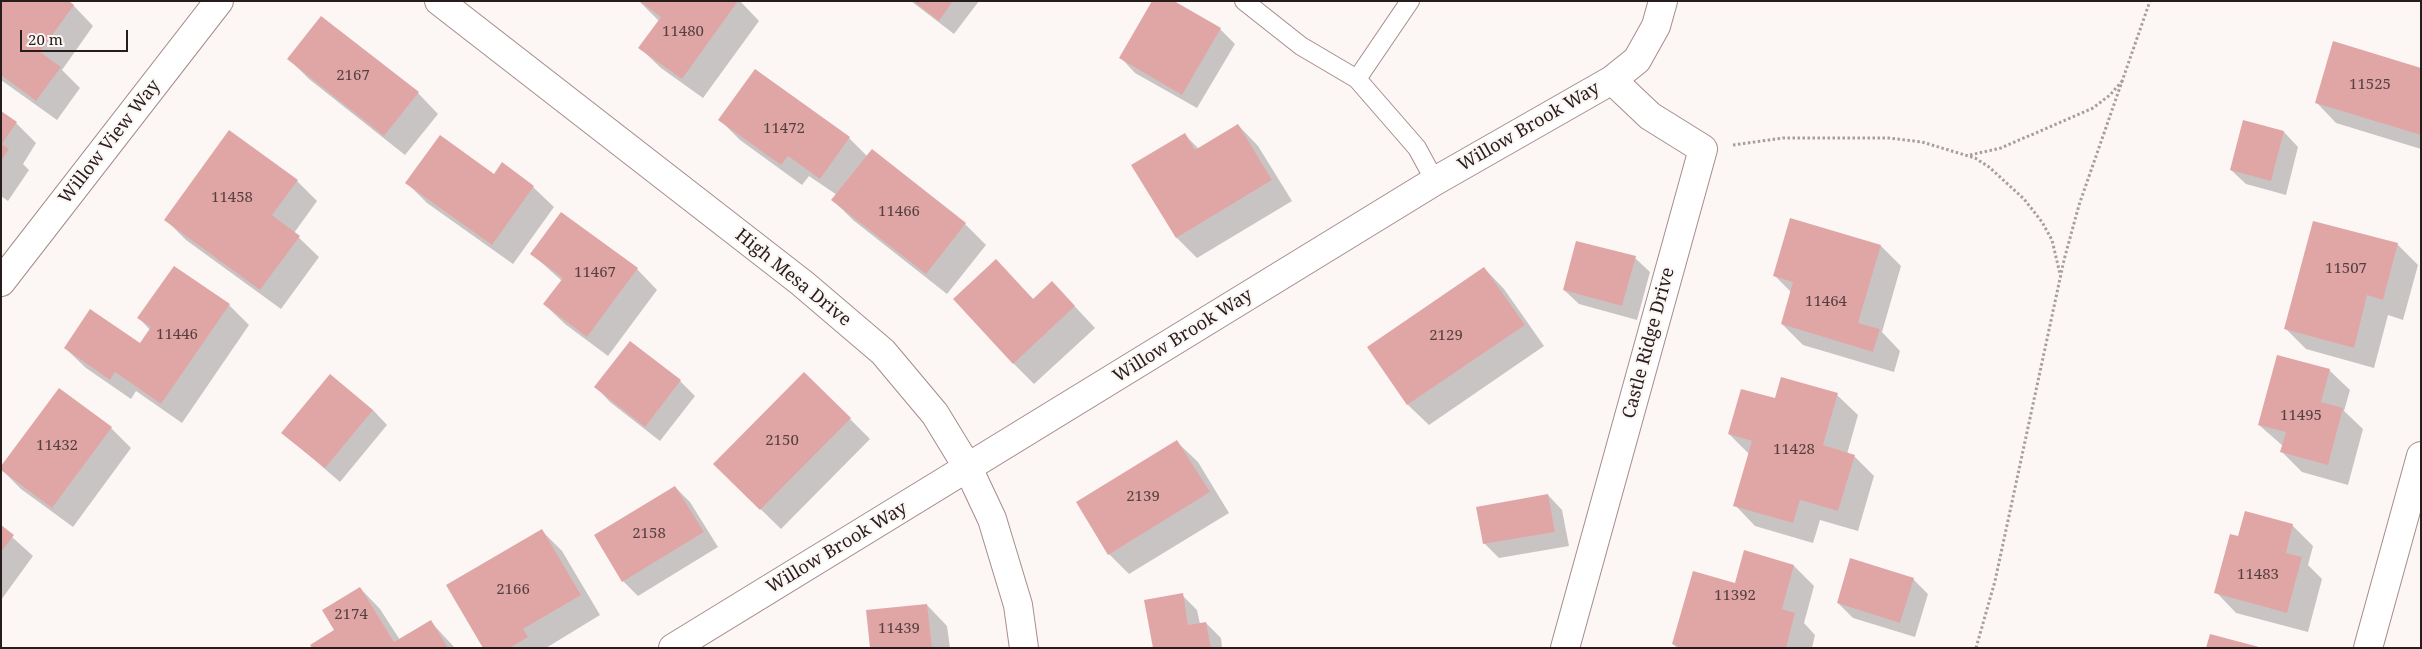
<!DOCTYPE html>
<html>
<head>
<meta charset="utf-8">
<style>
  body { margin:0 }
  #map { position:relative; width:2422px; height:649px; overflow:hidden; background:#fcf6f5; font-family:"Noto Serif",serif }
  canvas { display:block }
  .frame { position:absolute; inset:0; border:2px solid #271d1d; pointer-events:none }
  .scale { position:absolute; left:20px; top:30px; width:108px; height:22px; box-sizing:border-box; border:2px solid #271d1d; border-top:0; padding-left:6px; font-size:15px; line-height:18px; white-space:nowrap; color:#271d1d; -webkit-text-stroke:4px #fcf6f5; paint-order:stroke }
</style>
</head>
<body>
<div id="map">
<canvas width="2422" height="649"></canvas>
<div class="frame"></div>
<div class="scale">20 m</div>
</div>
<script>
const c = document.querySelector('canvas').getContext('2d');
c.lineJoin = 'round';
function paint(path, color) { c.fillStyle = color; c.fill(path, 'evenodd'); }
const shape = rows => new Path2D(rows.map(r => 'M' + r).join(''));
function trace(path, color, width, dash) { c.strokeStyle = color; c.lineWidth = width; c.lineCap = dash ? 'butt' : 'round'; c.setLineDash(dash || []); c.stroke(path); }
function drawText(font, color, halo, rows, align = 'center') {
  c.font = font + ' "Noto Serif",serif'; c.lineWidth = 4.5; c.setLineDash([]); c.textBaseline = 'middle'; c.strokeStyle = halo; c.fillStyle = color; for (const [text, x, y, turn = 0] of rows) {
    c.save(); c.translate(x, y); c.rotate((+turn || 0) * Math.PI / 180); c.textAlign = isNaN(turn) ? turn : align; if (halo) c.strokeText(text, 0, 0); c.fillText(text, 0, 0); c.restore();
  }
}
const shadow = shape([
  [1,1,73,5,93,26,62,70,80,88,57,120,1,80],
  [639,1,740,1,759,21,703,98,661,68,640,48,659,21],
  [911,1,979,1,954,34],
  [1220,29,1235,44,1197,108,1135,73,1121,58],
  [289,59,418,93,438,114,405,155,309,79],
  [2421,69,2421,149,2336,123,2316,102],
  [755,71,849,138,867,156,872,150,965,224,986,245,947,294,853,220,833,200,837,195,809,176,802,185,740,140,720,120],
  [1,113,16,123,36,143,23,164,29,170,8,201,1,196],
  [1238,125,1258,146,1292,201,1197,258,1176,237,1184,134,1199,149],
  [2284,132,2298,147,2286,195,2246,184,2231,170],
  [502,164,533,187,554,207,513,264,427,203,407,183,494,176],
  [297,181,317,201,294,233,319,257,281,309,186,240,165,219],
  [2397,244,2418,265,2403,320,2388,315,2374,368,2306,349,2286,329],
  [1881,246,1901,266,1882,332,1900,351,1894,372,1803,345,1782,324,1791,292,1775,276],
  [532,254,637,269,657,290,608,356,565,324,544,304,562,281],
  [1635,258,1650,272,1637,320,1579,304,1564,290],
  [996,261,1034,300,1052,282,1095,328,1034,384,1013,363],
  [1484,268,1504,289,1544,346,1429,425,1408,405,1368,347],
  [229,305,249,325,182,423,136,391,131,399,86,368,65,348,140,345,150,330,139,318],
  [2329,370,2350,390,2344,411,2363,429,2348,485,2302,472,2282,452,2283,446,2259,425],
  [804,373,870,439,781,529,736,485],
  [680,381,695,396,660,441,610,402,596,387],
  [1837,395,1858,415,1847,454,1854,456,1874,476,1858,531,1820,520,1813,543,1755,526,1735,505,1749,454,1729,434,1776,400],
  [373,410,387,425,340,482,283,433],
  [111,428,131,448,73,527,21,489,1,469],
  [1177,442,1198,462,1229,513,1129,574,1109,554],
  [675,487,690,502,718,547,638,596,623,581],
  [1548,495,1562,510,1569,546,1499,558,1484,543],
  [2292,525,2313,546,2308,565,2322,579,2308,632,2236,613,2216,592,2239,538],
  [1,527,33,556,1,600],
  [541,530,562,551,600,615,546,648,484,648],
  [1794,566,1814,586,1804,623,1815,635,1812,648,1677,648,1673,644,1736,584],
  [1913,579,1928,594,1915,637,1853,618,1838,603],
  [360,588,380,609,400,640,430,621,455,648,313,648,336,630],
  [1182,595,1197,610,1200,624,1206,623,1221,638,1222,648,1154,648],
  [927,605,947,626,950,648,872,648]
]);
const building = shape([
  [1,1,69,1,74,5,40,52,61,67,36,101,1,75],
  [639,1,738,1,682,79,638,48,661,17],
  [913,1,953,1,939,21],
  [1152,1,1174,1,1221,28,1182,95,1119,58],
  [321,16,419,92,384,136,287,59],
  [2333,41,2421,68,2421,135,2315,103],
  [755,69,850,137,820,179,788,156,781,165,718,120],
  [1,111,17,122,2,144,9,149,1,161],
  [2243,120,2284,131,2271,181,2230,170],
  [1238,124,1272,180,1176,238,1131,165,1185,133,1195,150],
  [229,130,298,180,272,215,300,236,260,290,164,220],
  [440,135,494,174,502,162,534,186,492,245,405,183],
  [872,149,966,223,926,274,831,200],
  [561,212,638,268,587,337,543,304,563,278,530,254],
  [1790,218,1881,245,1858,323,1880,329,1873,352,1781,324,1793,282,1773,276],
  [2313,221,2398,243,2383,300,2367,295,2354,348,2284,329],
  [1576,241,1636,256,1622,306,1563,290],
  [996,259,1033,299,1052,281,1075,306,1013,364,953,299],
  [174,266,230,304,161,404,115,372,110,380,64,348,90,309,140,343,151,327,137,318],
  [1484,267,1525,325,1407,405,1367,347],
  [630,341,681,380,645,427,594,387],
  [2277,355,2330,369,2321,402,2343,408,2328,465,2280,452,2286,432,2258,425],
  [804,372,851,418,760,510,713,464],
  [330,374,373,410,325,468,281,433],
  [1781,377,1838,393,1823,445,1855,455,1838,511,1800,500,1793,523,1733,506,1752,441,1728,434,1741,389,1775,398],
  [59,388,112,427,52,508,1,470,1,466],
  [1177,440,1210,492,1108,555,1076,502],
  [675,486,704,532,622,582,594,535],
  [1548,494,1555,532,1483,544,1476,507],
  [2245,511,2293,524,2286,553,2302,557,2287,613,2214,593,2230,534,2238,536],
  [1,525,14,535,1,552],
  [542,529,581,595,523,629,528,637,510,648,483,648,446,585],
  [1744,550,1794,565,1782,609,1795,613,1786,648,1682,648,1672,644,1693,571,1735,583],
  [1850,558,1914,578,1900,623,1837,603],
  [360,587,394,642,431,620,448,648,312,648,310,645,334,630,322,610],
  [1183,593,1188,625,1206,622,1211,648,1153,648,1144,600],
  [927,604,932,648,870,648,866,610],
  [2210,634,2259,647,2259,648,2206,648]
]);
const path = shape([
  [1733,145,1783,138,1889,138,1922,142,1975,158,1989,167,2024,199,2042,222,2052,240,2060,274],
  [1970,155,2001,148,2093,108,2110,95,2123,80],
  [1976,648,1995,581,2064,260,2079,205,2150,1]
]);
const service = shape([
  [1244,1,1301,46,1357,79,1417,148,1435,181],
  [1357,79,1410,1]
]);
const minor = shape([
  [439,1,802,283,883,352,935,414,968,468,992,519,1018,605,1024,648],
  [1,282,219,1],
  [673,648,1435,181,1612,80,1637,60,1656,26,1663,1],
  [1565,648,1703,149,1650,116,1612,80],
  [2368,648,2421,456]
]);
const numberNames = [
  ["11480",683,32],
  ["2167",353,76],
  ["11525",2370,85],
  ["11472",784,129],
  ["11458",232,198],
  ["11466",899,212],
  ["11507",2346,269],
  ["11467",595,273],
  ["11464",1826,302],
  ["11446",177,335],
  ["2129",1446,336],
  ["11495",2301,416],
  ["2150",782,441],
  ["11432",57,446],
  ["11428",1794,450],
  ["2139",1143,497],
  ["2158",649,534],
  ["11483",2258,575],
  ["2166",513,590],
  ["11392",1735,596],
  ["2174",351,615],
  ["11439",899,629]
];
const streetNames = [
  ["Willow Brook Way",1529,127,-30],
  ["Willow View Way",110,142,-52],
  ["High Mesa Drive",793,278,39],
  ["Willow Brook Way",1183,336,-32],
  ["Castle Ridge Drive",1649,343,-75],
  ["Willow Brook Way",837,548,-31]
];
paint(shadow, '#0003');
paint(building, '#e0a6a5');
trace(service, '#a78c8b', 20);
trace(minor, '#a78c8b', 30);
trace(path, '#a79f9f', 3, [2.5, 2.5]);
trace(service, '#fff', 18);
trace(minor, '#fff', 28);
drawText('15px', '#553f3f', null, numberNames);
drawText('18px', '#271d1d', '#fcf6f5', streetNames);
</script>
</body>
</html>
